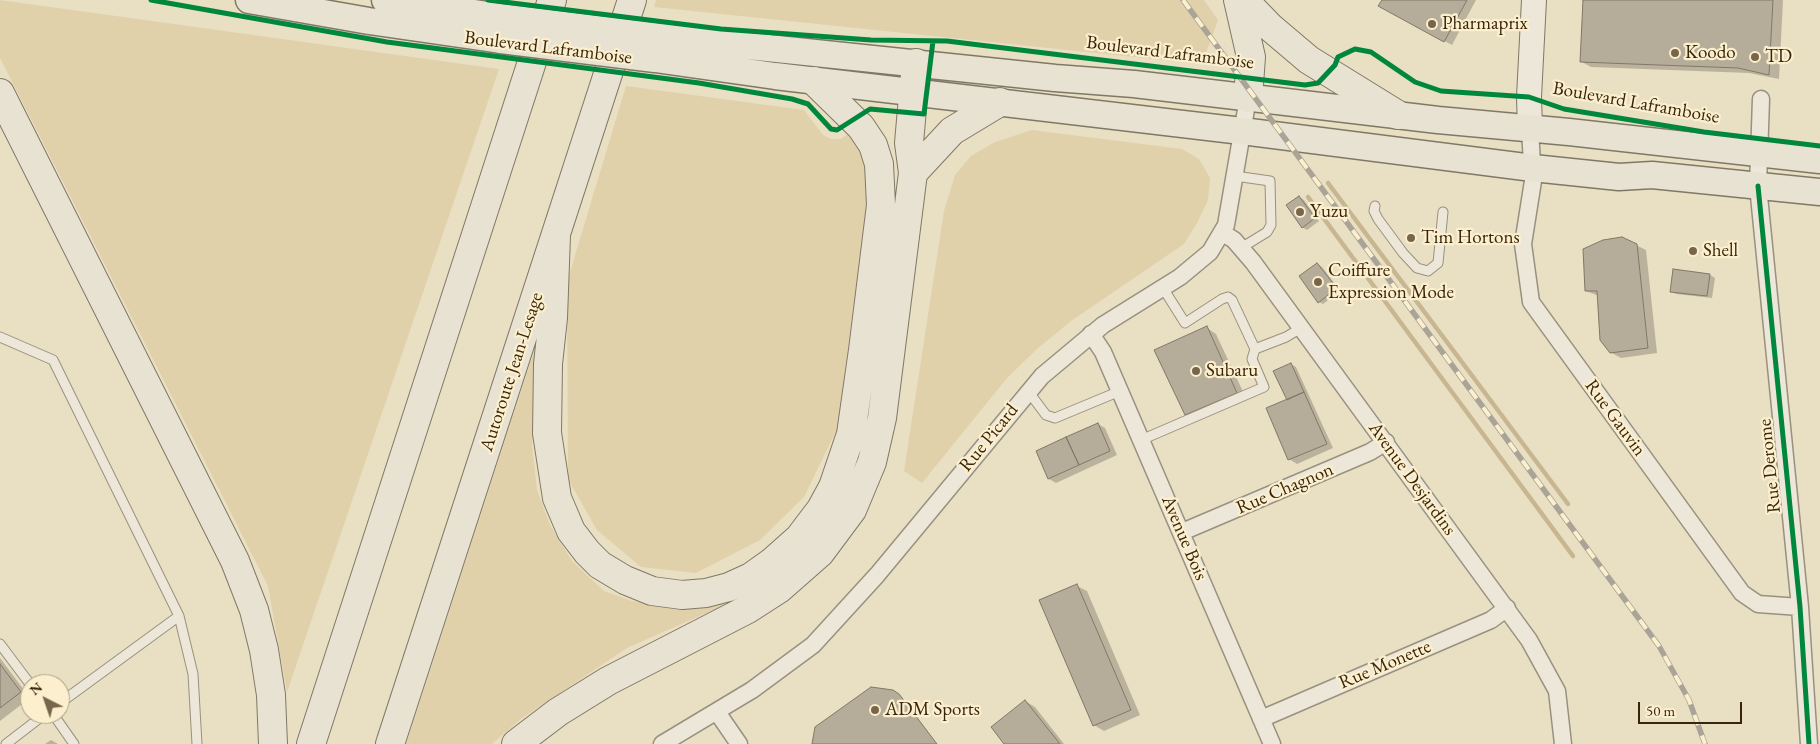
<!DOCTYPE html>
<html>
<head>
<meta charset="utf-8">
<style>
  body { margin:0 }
  #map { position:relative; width:1820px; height:744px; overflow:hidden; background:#e9dfc3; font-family:"EB Garamond",serif }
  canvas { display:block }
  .north { position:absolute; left:20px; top:674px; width:50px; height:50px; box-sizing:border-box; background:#fbefce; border:1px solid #ad9e80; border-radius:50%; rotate:319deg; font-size:14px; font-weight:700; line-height:20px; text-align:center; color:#39250c }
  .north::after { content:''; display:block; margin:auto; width:18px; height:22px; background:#77664c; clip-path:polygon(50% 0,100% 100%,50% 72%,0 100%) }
  .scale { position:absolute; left:1638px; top:702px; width:104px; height:22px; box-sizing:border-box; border:2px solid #39250c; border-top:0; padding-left:6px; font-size:15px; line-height:18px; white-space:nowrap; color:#39250c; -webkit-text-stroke:4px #fbefce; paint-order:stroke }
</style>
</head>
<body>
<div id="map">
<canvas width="1820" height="744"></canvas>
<div class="north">N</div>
<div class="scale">50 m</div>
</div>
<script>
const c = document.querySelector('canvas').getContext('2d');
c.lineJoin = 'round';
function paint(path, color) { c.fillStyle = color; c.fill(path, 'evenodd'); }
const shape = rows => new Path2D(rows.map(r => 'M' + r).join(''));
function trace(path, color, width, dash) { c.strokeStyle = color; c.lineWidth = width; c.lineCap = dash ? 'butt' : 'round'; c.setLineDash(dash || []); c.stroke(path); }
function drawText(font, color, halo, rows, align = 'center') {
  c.font = font + ' "EB Garamond",serif'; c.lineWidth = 4.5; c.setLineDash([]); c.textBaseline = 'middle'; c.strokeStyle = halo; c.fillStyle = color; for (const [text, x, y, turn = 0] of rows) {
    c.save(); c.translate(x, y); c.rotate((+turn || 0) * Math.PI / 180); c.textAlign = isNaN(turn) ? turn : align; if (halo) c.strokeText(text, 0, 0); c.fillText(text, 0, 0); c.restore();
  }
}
const green = shape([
  [0,0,499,69,287,692,268,586,0,58],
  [656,0,1204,0,1218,20,1202,64,654,7],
  [626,86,804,110,823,135,831,139,841,139,852,131,871,175,838,427,804,497,760,540,696,573,641,567,597,530,568,479,567,282],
  [1032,130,1182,149,1199,159,1210,178,1208,200,1197,223,1184,244,1071,321,1037,349,1007,378,922,483,904,471,944,211,955,175,971,156,995,142],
  [537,342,543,344,532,445,537,490,550,525,572,561,604,591,632,601,677,606,733,595,736,600,627,648,522,718,492,744,406,744]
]);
const shadow = shape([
  [1383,0,1476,0,1452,45,1380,6],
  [1584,0,1783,0,1779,79,1749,73,1591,67,1582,62],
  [1299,197,1304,200,1319,221,1307,230,1302,227],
  [1636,245,1646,250,1657,353,1621,358,1610,352,1599,296,1586,291],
  [1318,264,1322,267,1340,291,1323,304,1319,302],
  [1674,271,1710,275,1715,278,1712,298,1676,294,1672,291],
  [1207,328,1216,334,1246,398,1196,419,1186,414],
  [1291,364,1296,367,1333,448,1297,464,1289,459],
  [1098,424,1105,428,1117,455,1056,483,1049,479],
  [1077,586,1087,591,1140,715,1104,731,1094,725],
  [0,658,30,698,0,721],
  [892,691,901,696,937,744,812,742,816,727],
  [1025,701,1035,707,1064,744,1006,744],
  [51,740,58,744,45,744]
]);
const stream = shape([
  [1328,183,1568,504],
  [1308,197,1573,556]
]);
const building = shape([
  [1382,0,1467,0,1444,42,1378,6,1382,0],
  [1583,0,1773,0,1769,75,1738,68,1580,62,1583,0],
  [1299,196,1315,218,1302,228,1286,205,1299,196],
  [1622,237,1637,244,1648,348,1610,353,1600,340,1597,291,1585,291,1583,249,1603,240,1622,237],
  [1317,263,1337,288,1318,303,1299,276,1317,263],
  [1673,269,1710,274,1707,296,1670,292,1673,269],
  [1207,326,1237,393,1185,415,1154,350,1207,326],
  [1291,363,1304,392,1287,400,1273,371,1291,363],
  [1304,392,1327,444,1288,460,1266,408,1304,392],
  [1098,423,1110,451,1079,465,1066,437,1098,423],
  [1066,437,1079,465,1048,479,1036,451,1066,437],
  [1077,584,1131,710,1093,726,1039,600,1077,584],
  [0,664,21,692,0,708,0,664],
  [871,687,893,690,899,694,937,744,812,744,815,727,871,687],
  [1025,700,1060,744,1004,744,991,727,1025,700]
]);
const lane = shape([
  [1235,176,1270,181,1271,225,1267,232,1241,248],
  [1375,206,1374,211,1378,219,1403,253,1417,268,1428,271,1438,263,1443,212],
  [0,337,53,360,179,616,193,674,197,744],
  [1255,349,1286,337,1301,328],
  [1028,391,1046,415,1055,418,1120,391],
  [1141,440,1264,387,1252,359,1255,349,1232,300,1228,297,1222,299,1185,323,1163,288],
  [0,644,30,684],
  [60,703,179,616],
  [53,714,74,744],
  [6,744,45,714]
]);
const street = shape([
  [1761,99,1758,186,1800,607,1809,744],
  [1530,129,1533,181,1523,244,1531,302,1742,593,1758,604,1800,607],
  [1223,233,1234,240,1253,262,1529,640,1557,691,1563,744],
  [1091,334,1103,352,1272,744],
  [1182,532,1370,452,1386,442],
  [717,712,739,744],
  [1261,719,1491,620,1507,608],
  [662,744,752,690,813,645,877,575,1042,376,1103,325,1180,277,1210,252,1226,225,1248,98]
]);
const secondary = shape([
  [1530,129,1529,97,1534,0]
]);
const primary = shape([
  [249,0,369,21,501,40],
  [385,0,508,18],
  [662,37,1055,78,1134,84,1438,120,1569,132,1820,160],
  [655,59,775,76,1242,131,1533,168,1619,177,1652,175,1820,192]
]);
const highway = shape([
  [1238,0,1251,57,1248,98],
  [1244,0,1270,27,1309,60,1398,115],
  [0,93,235,561,254,610,264,650,271,695,273,744],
  [913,173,952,131,1000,102],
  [556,235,553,318,548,364,547,433,557,498,571,531,587,552,600,565,625,580,652,591,682,595,706,593,729,587,751,577,772,562,799,538,821,509,833,487,851,434,863,350,881,205,879,164,873,145,861,127,814,81],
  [311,744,552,0],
  [390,744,632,0],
  [516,744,558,712,608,681,748,609,779,589,820,553,852,510,872,462,882,418,913,173,909,143,916,63]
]);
const rail = shape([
  [1183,0,1659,646,1689,700,1705,744]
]);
const primaryBridge = shape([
  [508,18,662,37],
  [501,40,655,59]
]);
const cycleway = shape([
  [151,0,387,42,699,83,792,99,808,104,831,129,837,130,870,109,924,114,933,41],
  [488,0,721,29,871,40,947,41,1305,85,1318,83,1335,65,1338,57,1355,49,1371,52,1415,82,1441,91,1529,97,1564,109,1704,132,1820,146],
  [1758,186,1800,607,1809,744]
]);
const markers = [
  [1432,24,5,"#77664c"],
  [1675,53,5,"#77664c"],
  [1755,57,5,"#77664c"],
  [1300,212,5,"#77664c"],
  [1411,238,5,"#77664c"],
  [1693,251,5,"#77664c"],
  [1318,282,5,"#77664c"],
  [1196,371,5,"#77664c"],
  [875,710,5,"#77664c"]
];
const poiNames = [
  ["Pharmaprix",1442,24],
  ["Koodo",1685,53],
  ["TD",1765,57],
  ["Yuzu",1310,212],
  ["Tim Hortons",1421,238],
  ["Shell",1703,251],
  ["Coiffure",1328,271],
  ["Expression Mode",1328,293],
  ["Subaru",1206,371],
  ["ADM Sports",885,710]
];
const streetNames = [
  ["Boulevard Laframboise",548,48,7],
  ["Boulevard Laframboise",1170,53,7],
  ["Boulevard Laframboise",1636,103,10],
  ["Autoroute Jean-Lesage",512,372,-72],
  ["Rue Gauvin",1615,418,54],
  ["Rue Picard",989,438,-51],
  ["Rue Derome",1770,466,-96],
  ["Avenue Desjardins",1412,479,54],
  ["Rue Chagnon",1285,489,-23],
  ["Avenue Bois",1184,538,67],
  ["Rue Monette",1385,665,-23]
];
paint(green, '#e0d1ab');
paint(shadow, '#0003');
trace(stream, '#c7b690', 4.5);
paint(building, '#b5ad99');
trace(building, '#807867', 1);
trace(lane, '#99917f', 11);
trace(street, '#99917f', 19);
trace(secondary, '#807867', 26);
trace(primary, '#807867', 29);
trace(highway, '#807867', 30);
trace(lane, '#ece7d9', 9);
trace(street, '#ece7d9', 16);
trace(secondary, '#ece7d9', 24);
trace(primary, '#e8e2d2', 26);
trace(highway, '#e8e2d2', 28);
trace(rail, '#a9a497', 5.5);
trace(rail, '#fbefce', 4, [11]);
trace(primaryBridge, '#807867', 29, []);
trace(primaryBridge, '#e8e2d2', 26);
trace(cycleway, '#00873e', 5);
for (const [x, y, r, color] of markers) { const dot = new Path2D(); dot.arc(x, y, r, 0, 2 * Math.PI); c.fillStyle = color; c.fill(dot); trace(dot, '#fbefce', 2); }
drawText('19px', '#39250c', '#fbefce', poiNames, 'left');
drawText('19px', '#39250c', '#fbefce', streetNames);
</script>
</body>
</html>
